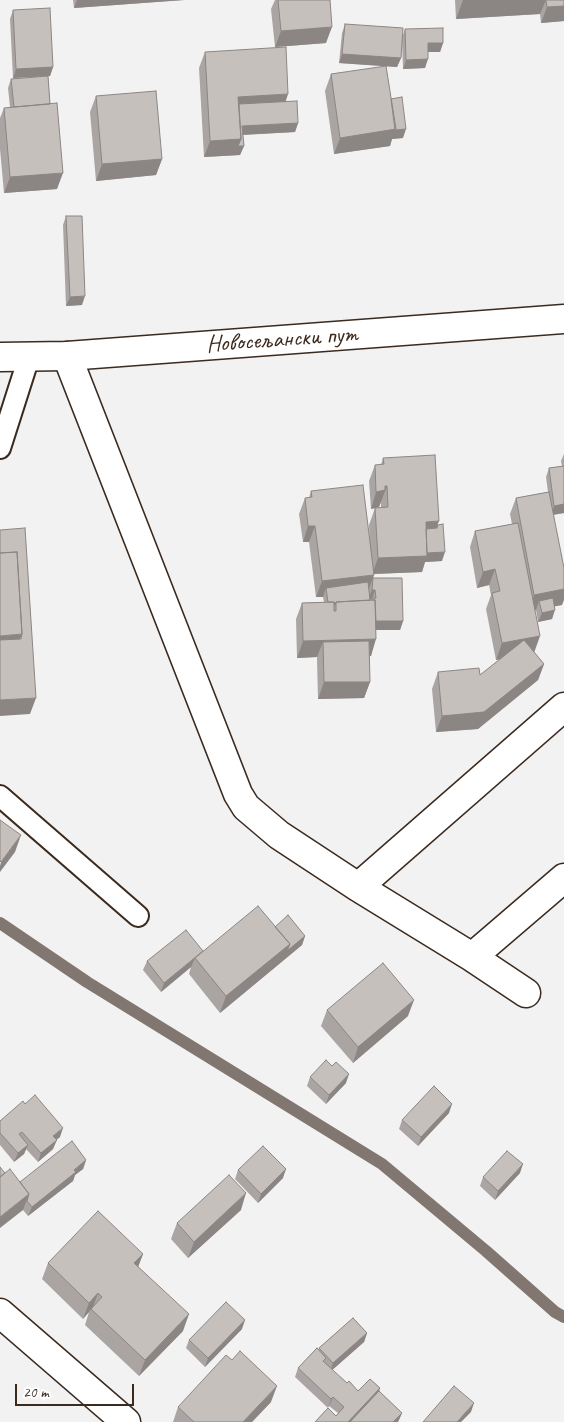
<!DOCTYPE html>
<html>
<head>
<meta charset="utf-8">
<style>
  body { margin:0 }
  #map { position:relative; width:564px; height:1422px; overflow:hidden; background:#f3f2f2; font-family:Caveat,sans-serif }
  canvas { display:block }
  .scale { position:absolute; left:15px; top:1384px; width:119px; height:22px; box-sizing:border-box; border:2px solid #3b2a1e; border-top:0; padding-left:6px; font-size:15px; line-height:18px; white-space:nowrap; color:#3b2a1e; -webkit-text-stroke:4px #fff; paint-order:stroke }
</style>
</head>
<body>
<div id="map">
<canvas width="564" height="1422"></canvas>
<div class="scale">20 m</div>
</div>
<script>
const c = document.querySelector('canvas').getContext('2d');
c.lineJoin = 'round';
const shape = rows => new Path2D(rows.map(r => 'M' + r).join(''));
function trace(path, color, width, dash) { c.strokeStyle = color; c.lineWidth = width; c.lineCap = dash ? 'butt' : 'round'; c.setLineDash(dash || []); c.stroke(path); }
function paint(path, color) { c.fillStyle = color; c.fill(path, 'evenodd'); }
function drawText(font, color, halo, rows, align = 'center') {
  c.font = font + ' Caveat,sans-serif'; c.lineWidth = 5; c.setLineDash([]); c.textBaseline = 'middle'; c.strokeStyle = halo; c.fillStyle = color; for (const [text, x, y, turn = 0] of rows) {
    c.save(); c.translate(x, y); c.rotate((+turn || 0) * Math.PI / 180); c.textAlign = isNaN(turn) ? turn : align; if (halo) c.strokeText(text, 0, 0); c.fillText(text, 0, 0); c.restore();
  }
}
const stream = shape([
  [0,923,87,982,382,1164,486,1251,555,1312,564,1317]
]);
const service = shape([
  [0,448,29,357],
  [0,796,138,916]
]);
const minor = shape([
  [67,356,238,794,246,807,279,835,358,887,472,957,526,993],
  [358,887,564,707],
  [472,957,564,878],
  [0,1313,126,1422]
]);
const primary = shape([
  [0,357,67,356,564,319]
]);
const wall = shape([
  [73,0,184,0,74,8],
  [275,0,330,0,326,43,275,47,271,9],
  [455,0,564,0,564,21,541,23,540,14,456,19],
  [13,10,53,67,50,76,48,76,57,189,4,193,0,149,0,118,4,108,10,107,8,88,11,79,46,76,13,78,10,19],
  [345,24,402,38,405,29,443,43,440,52,428,52,425,68,403,69,402,39,401,58,397,67,339,63,342,33],
  [205,52,286,101,298,123,295,132,243,135,244,146,240,155,204,157,199,68],
  [331,74,391,99,403,138,392,139,390,146,334,154,325,91],
  [96,96,162,159,156,175,96,181,90,112],
  [66,216,82,305,66,306,63,225],
  [564,454,564,513,553,515,562,605,555,606,552,619,538,622,536,610,535,610,534,652,544,664,538,680,478,729,436,732,432,689,438,672,480,675,500,659,496,660,486,609,491,595,489,585,477,588,470,547,475,531,512,524,510,514,516,498,548,492,546,477,549,468,562,466,561,461],
  [383,458,438,524,442,561,425,562,422,572,374,574,373,578,403,621,400,630,376,630,371,656,369,656,370,682,364,698,318,699,317,659,317,657,297,658,296,619,302,603,324,602,323,597,316,597,309,542,303,542,299,514,305,498,309,498,311,491,370,548,369,525,375,508,381,508,381,502,379,507,371,509,369,481,375,465,381,465],
  [275,927,305,936,302,945,220,1013,189,974,191,967,161,992,143,970,147,961,203,951],
  [327,1010,408,1016,353,1063,321,1026],
  [310,1077,346,1083,326,1104,307,1086],
  [449,1113,418,1146,399,1129,402,1120],
  [0,1121,60,1137,56,1139,53,1149,38,1162,26,1149,24,1154,14,1162,0,1145],
  [86,1160,83,1169,75,1175,73,1181,28,1216,23,1210,5,1173,20,1182],
  [238,1170,283,1178,258,1203,235,1179],
  [520,1173,495,1200,480,1186,483,1177],
  [241,1210,188,1258,171,1239,177,1223],
  [143,1254,138,1266,183,1331,139,1376,85,1325,89,1312,83,1319,42,1279,48,1263],
  [353,1318,367,1333,364,1342,332,1370,347,1383,349,1381,358,1391,370,1379,380,1388,379,1391,402,1413,398,1422,315,1422,328,1408,336,1416,338,1413,329,1406,328,1408,295,1377,298,1368,317,1348,319,1350,319,1348],
  [242,1329,205,1367,186,1348,189,1340],
  [271,1402,252,1422,173,1422,178,1407]
]);
const shadedWall = shape([
  [77,0,184,0,74,8],
  [463,0,546,0,540,14,456,19],
  [564,6,564,21,541,23,547,7],
  [332,27,326,43,275,47,281,31],
  [428,43,443,43,440,52,425,52],
  [342,54,401,58,397,67,339,63],
  [428,59,425,68,403,69,406,60],
  [53,67,50,76,13,78,16,69],
  [288,94,283,110,236,113,238,97],
  [298,123,295,132,239,135,242,126],
  [396,129,406,129,403,138,392,139,390,146,334,154,340,138],
  [241,139,244,146,240,155,204,157,210,141],
  [162,159,156,175,96,181,102,164],
  [63,173,57,189,4,193,10,177],
  [85,296,82,305,66,306,70,297],
  [385,486,387,486,379,507,371,509,376,492],
  [564,504,564,513,551,515,554,506],
  [439,521,433,537,424,538,426,522],
  [308,526,315,526,309,542,303,542],
  [445,552,442,561,425,562,422,572,372,574,378,558,425,553],
  [495,569,489,585,477,588,483,572],
  [374,575,368,591,326,588,323,597,316,597,322,581],
  [564,589,564,600,562,605,541,609,539,601,536,610,529,611,534,595],
  [372,590,375,590,372,599,368,599],
  [555,610,552,619,538,622,542,613],
  [373,621,403,621,400,630,370,630],
  [22,634,15,655,0,656,0,636],
  [540,636,534,653,496,660,502,643],
  [376,639,371,656,323,657,323,642,317,657,297,658,303,641],
  [544,664,538,680,478,729,436,732,442,716],
  [324,682,370,682,364,698,318,699],
  [36,698,30,714,0,716,0,700],
  [21,835,15,852,0,872,0,866,1,862],
  [305,936,302,945,220,1013,226,996,290,944],
  [195,958,191,967,161,992,164,983],
  [414,1000,408,1016,353,1063,358,1047],
  [349,1074,346,1083,326,1104,329,1095],
  [452,1104,449,1113,418,1146,421,1137],
  [63,1128,60,1137,50,1145,53,1136],
  [57,1140,53,1149,38,1162,41,1153],
  [28,1145,24,1154,14,1162,18,1153],
  [86,1160,83,1169,75,1175,73,1181,28,1216,32,1207],
  [523,1164,520,1173,495,1200,498,1191],
  [286,1169,283,1178,258,1203,261,1194],
  [246,1193,241,1210,188,1258,194,1242],
  [29,1194,23,1210,0,1228,0,1217],
  [143,1254,137,1270,134,1263],
  [98,1293,92,1310,91,1309,89,1312,83,1319,89,1303],
  [189,1314,183,1331,139,1376,145,1360],
  [245,1320,242,1329,205,1367,208,1358],
  [367,1333,364,1342,330,1372,333,1363],
  [277,1386,271,1402,252,1422,243,1422],
  [380,1388,377,1396,353,1422,348,1422],
  [333,1397,329,1406,328,1408,331,1399],
  [474,1403,471,1412,461,1422,457,1422],
  [402,1413,398,1422,393,1422]
]);
const building = shape([
  [278,0,330,0,332,27,281,31,278,0],
  [546,0,564,0,564,6,547,7,546,0],
  [50,8,53,67,16,69,13,10,50,8],
  [345,24,403,28,401,58,342,54,345,24],
  [443,28,443,43,428,43,428,59,406,60,405,29,443,28],
  [286,47,288,94,238,97,241,139,210,141,205,52,286,47],
  [386,66,396,129,340,138,331,74,386,66],
  [48,76,50,104,14,107,11,79,48,76],
  [156,91,162,159,102,164,96,96,156,91],
  [402,97,406,129,395,130,391,99,402,97],
  [297,101,298,123,242,126,244,146,238,146,241,139,239,104,297,101],
  [57,103,63,173,10,177,4,108,57,103],
  [66,216,82,216,85,296,70,297,66,216],
  [435,455,439,521,426,522,427,556,378,558,375,508,388,507,387,486,385,486,385,490,376,492,375,465,384,464,383,458,435,455],
  [564,466,564,504,554,506,549,468,564,466],
  [363,485,374,575,322,581,315,526,308,526,305,498,312,497,311,491,363,485],
  [549,492,564,568,564,589,534,595,516,498,549,492],
  [518,523,540,636,502,643,492,593,500,591,495,569,483,572,475,531,518,523],
  [443,524,445,552,427,553,426,529,437,528,438,525,443,524],
  [25,528,36,698,0,700,0,640,21,639,22,634,17,552,0,553,0,530,25,528],
  [17,552,22,634,0,636,0,553,17,552],
  [373,578,402,578,403,621,376,621,375,600,373,600,373,598,376,598,375,590,372,590,373,578],
  [368,582,370,600,336,602,335,605,334,602,328,602,326,588,368,582],
  [553,598,555,610,542,613,539,601,553,598],
  [375,600,376,639,303,641,302,603,334,602,334,611,336,611,336,602,375,600],
  [524,640,544,664,484,712,442,716,438,672,479,668,480,675,524,640],
  [369,641,370,682,324,682,323,642,369,641],
  [0,820,21,835,1,862,0,861,0,820],
  [258,906,290,944,226,996,195,958,258,906],
  [288,915,305,936,287,951,290,944,275,927,288,915],
  [186,930,203,951,164,983,147,961,186,930],
  [383,963,414,1000,358,1047,327,1010,383,963],
  [326,1060,332,1066,336,1062,349,1074,329,1095,310,1077,326,1060],
  [434,1086,452,1104,421,1137,402,1120,434,1086],
  [35,1095,63,1128,53,1136,57,1140,41,1153,22,1132,19,1134,28,1145,18,1153,0,1133,0,1121,23,1101,25,1104,35,1095],
  [72,1141,86,1160,74,1170,76,1172,32,1207,27,1201,29,1194,20,1182,72,1141],
  [263,1146,286,1169,261,1194,238,1170,263,1146],
  [507,1151,523,1164,498,1191,483,1177,507,1151],
  [0,1167,5,1173,0,1177,0,1167],
  [10,1169,29,1194,0,1217,0,1177,10,1169],
  [229,1175,246,1193,194,1242,177,1223,229,1175],
  [98,1211,143,1254,134,1263,189,1314,145,1360,91,1309,102,1297,98,1293,89,1303,48,1263,98,1211],
  [226,1302,245,1320,208,1358,189,1340,226,1302],
  [353,1318,367,1333,333,1363,319,1348,353,1318],
  [317,1348,326,1358,323,1361,347,1383,349,1381,358,1391,370,1379,380,1388,348,1422,315,1422,328,1408,336,1416,344,1407,333,1397,331,1399,298,1368,317,1348],
  [240,1351,277,1386,243,1422,194,1422,178,1407,226,1355,232,1360,240,1351],
  [454,1386,474,1403,457,1422,423,1422,454,1386],
  [379,1391,402,1413,393,1422,350,1422,379,1391]
]);
const streetNames = [
  ["Новосељански пут",282,340,-4]
];
trace(stream, '#827770', 12);
trace(service, '#3b2a1e', 24);
trace(minor, '#3b2a1e', 31);
trace(primary, '#3b2a1e', 31);
trace(service, '#fff', 20);
trace(minor, '#fff', 28);
trace(primary, '#fff', 28);
paint(wall, '#aaa5a3');
paint(shadedWall, '#8b8684');
paint(building, '#c6c0bd');
trace(building, '#8b8684', 1);
drawText('24px', '#3b2a1e', '#fff', streetNames);
</script>
</body>
</html>
